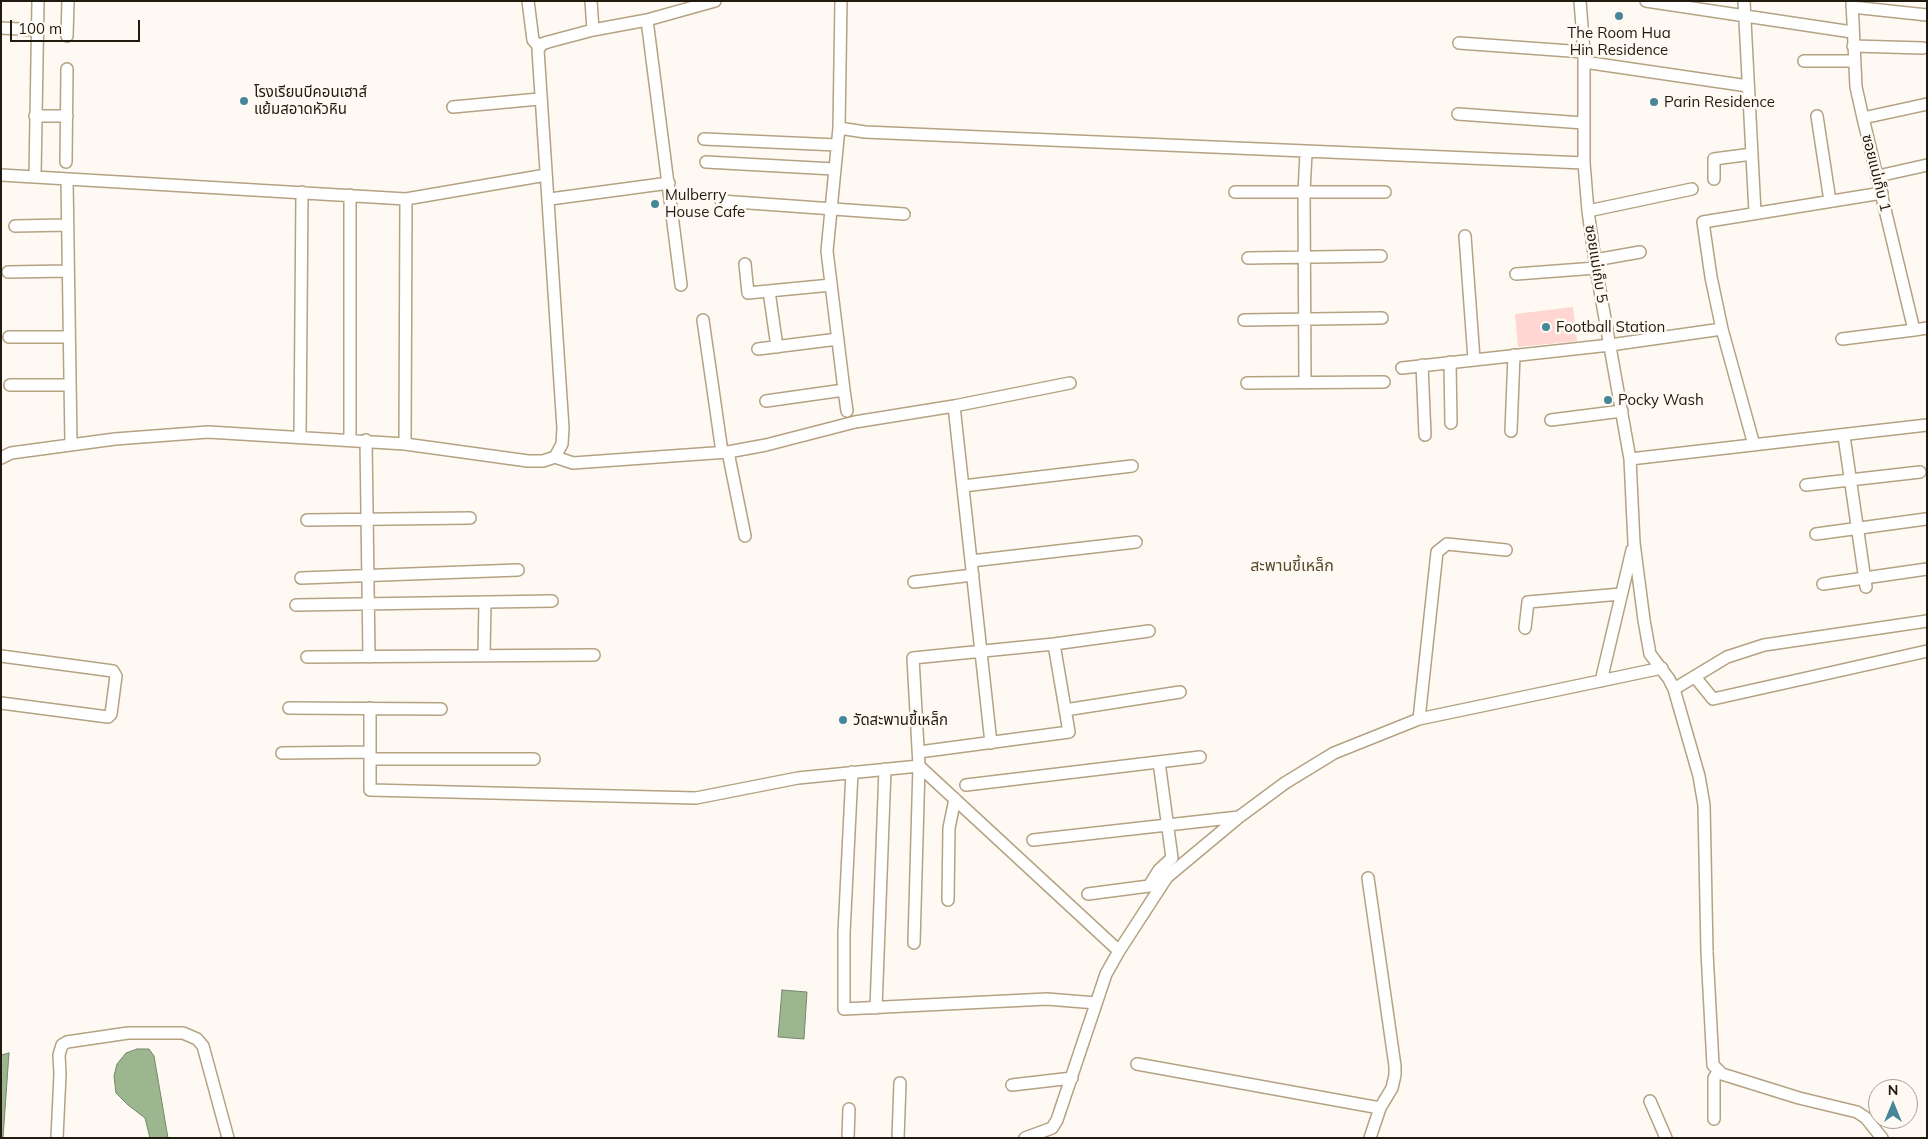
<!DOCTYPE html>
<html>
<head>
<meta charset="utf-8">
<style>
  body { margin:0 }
  #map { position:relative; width:1928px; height:1139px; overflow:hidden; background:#fefaf3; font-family:Mulish,sans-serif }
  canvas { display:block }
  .frame { position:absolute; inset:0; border:2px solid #211a0e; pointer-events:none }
  .north { position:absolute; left:1868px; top:1079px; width:50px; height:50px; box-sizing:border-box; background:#fefaf3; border:1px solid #a6a097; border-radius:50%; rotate:0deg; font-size:14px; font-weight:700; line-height:20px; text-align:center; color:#211a0e }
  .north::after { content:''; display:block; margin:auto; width:18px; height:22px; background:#458699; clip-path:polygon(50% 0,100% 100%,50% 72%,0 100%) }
  .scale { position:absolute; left:10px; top:20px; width:130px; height:22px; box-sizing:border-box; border:2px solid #211a0e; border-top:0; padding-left:6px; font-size:15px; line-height:18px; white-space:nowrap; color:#211a0e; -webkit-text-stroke:4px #fefaf3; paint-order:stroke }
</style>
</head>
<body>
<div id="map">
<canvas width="1928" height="1139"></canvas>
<div class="frame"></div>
<div class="north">N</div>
<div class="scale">100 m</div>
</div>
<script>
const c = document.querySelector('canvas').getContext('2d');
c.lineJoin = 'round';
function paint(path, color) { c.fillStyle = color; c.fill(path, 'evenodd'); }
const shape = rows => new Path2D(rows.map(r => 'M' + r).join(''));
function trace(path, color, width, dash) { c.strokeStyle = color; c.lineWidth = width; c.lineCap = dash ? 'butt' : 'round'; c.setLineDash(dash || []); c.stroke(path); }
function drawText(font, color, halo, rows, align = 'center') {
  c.font = font + ' Mulish,"Noto Sans Thai",sans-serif'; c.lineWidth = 5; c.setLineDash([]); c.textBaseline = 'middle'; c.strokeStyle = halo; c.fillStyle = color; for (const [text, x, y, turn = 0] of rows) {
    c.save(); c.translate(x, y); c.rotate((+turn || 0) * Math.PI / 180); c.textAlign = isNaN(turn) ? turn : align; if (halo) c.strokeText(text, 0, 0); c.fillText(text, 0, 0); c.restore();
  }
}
const green = shape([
  [1573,307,1577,341,1518,347,1515,314]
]);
const water = shape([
  [782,990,807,992,804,1039,778,1037,782,990],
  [137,1049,149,1049,154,1056,168,1138,150,1138,145,1118,128,1105,116,1093,114,1076,117,1064,126,1053,137,1049],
  [9,1053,3,1138,1,1138,1,1055,9,1053]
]);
const minor = shape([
  [528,1,533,40,539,47],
  [591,1,593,30],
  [1580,1,1584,52,1584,163,1588,211,1596,268,1630,459,1634,543,1644,620,1650,654,1669,679,1674,689,1699,776,1704,805,1707,952,1713,1065,1722,1074,1799,1098,1857,1112,1866,1118,1882,1138],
  [1646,1,1852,32],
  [1744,1,1755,213],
  [1852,1,1856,87,1863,118,1914,330,1927,328],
  [1852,7,1927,15],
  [647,20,681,285],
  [1,28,37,30],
  [67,36,68,1],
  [1459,43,1584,52],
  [1853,46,1923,48],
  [1804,61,1854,61],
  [1584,62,1748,86],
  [453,107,539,99],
  [1458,114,1584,123],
  [35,116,67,116],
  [1817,116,1830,201],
  [1863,118,1927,104],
  [839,128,865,132,1584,163],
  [704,139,837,145],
  [66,162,67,69],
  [706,162,834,169],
  [1,175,406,199,546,175],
  [35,176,38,1],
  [1878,176,1927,165],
  [67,179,71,444],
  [1714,179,1714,159,1752,154],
  [1235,192,1385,192],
  [350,195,350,439],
  [550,199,669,183],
  [721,201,904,214],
  [1588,211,1692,189],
  [15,226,67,225],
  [1465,236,1474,359],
  [1248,258,1381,256],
  [1595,260,1640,252],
  [745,264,748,293,831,285],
  [8,272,68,271],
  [1516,274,1596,268],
  [769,291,777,347],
  [703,320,722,452],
  [1244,320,1382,318],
  [1722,329,1754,445],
  [9,337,69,337],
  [1842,339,1914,330],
  [758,349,838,339],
  [1450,362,1451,423],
  [1422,365,1425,435],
  [1402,368,1610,345,1722,329,1711,277,1703,222,1882,193],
  [1247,383,1384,382],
  [1305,383,1304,192,1306,153],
  [10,385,70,385],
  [844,390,847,411],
  [766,401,844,390,827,251,839,128,841,1],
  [954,406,991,743],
  [1551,420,1622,411],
  [1511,431,1514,355],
  [300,436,302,192],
  [1844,436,1866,587],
  [366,440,369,657],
  [405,444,406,199],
  [728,452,745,536],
  [555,457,573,463,728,452,766,445,855,422,954,406,1070,383],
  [1,458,11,453,115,439,208,432,405,444,528,461,543,461,555,457,562,444,563,428,538,50,542,44,548,42,593,30,647,20,715,1],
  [1630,459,1927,425],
  [1806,485,1920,472],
  [963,486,1132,466],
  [307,520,470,518],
  [1816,534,1926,519],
  [971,561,1136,542],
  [301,578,518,570],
  [914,582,973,575],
  [1823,584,1927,569],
  [296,605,552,601],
  [1525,628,1528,602,1621,594],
  [1,656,113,671,116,676,111,714,108,717,1,703],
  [484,656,485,602],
  [307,657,594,655],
  [1695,677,1713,699,1927,651],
  [1601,681,1632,550],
  [1674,689,1727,657,1764,645,1927,621],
  [289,708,441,709],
  [370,708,370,790,696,798,798,778,919,766,1119,951,1106,974,1057,1120,1052,1128,1025,1138],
  [1065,710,1180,692],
  [1419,719,1437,552,1447,544,1506,550],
  [919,752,1069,732,1054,644],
  [282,753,370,752],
  [370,759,534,759],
  [852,772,844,933,844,1009,1047,999,1096,1003],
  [966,785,1200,757],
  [1033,840,1239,817],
  [1368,878,1395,1066,1395,1075,1392,1088,1380,1108],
  [1088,894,1149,886,1159,870,1172,858,1159,762],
  [948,900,949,828,955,799],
  [914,943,919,766,913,658,1054,644,1149,631],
  [1119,951,1167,877,1239,817,1285,783,1334,753,1419,719,1662,668],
  [876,1008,885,769],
  [1137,1064,1380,1108,1370,1138],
  [1012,1085,1072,1078],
  [1650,1101,1666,1138],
  [1714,1119,1714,1078,1718,1072],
  [57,1138,60,1074,59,1055,62,1045,67,1042,128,1033,183,1033,197,1039,203,1046,228,1138],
  [848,1138,849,1109],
  [898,1138,900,1083]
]);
const markers = [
  [1619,16,5,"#458699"],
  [244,101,5,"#458699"],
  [1654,102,5,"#458699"],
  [655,204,5,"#458699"],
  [1546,327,5,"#458699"],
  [1608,400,5,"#458699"],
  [843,720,5,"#458699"]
];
const poiNames = [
  ["The Room Hua",1619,33,"center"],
  ["Hin Residence",1619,50,"center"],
  ["โรงเรียนบีคอนเฮาส์",254,92],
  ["แย้มสอาดหัวหิน",254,109],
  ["Parin Residence",1664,102],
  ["Mulberry",665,195],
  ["House Cafe",665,212],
  ["Football Station",1556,327],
  ["Pocky Wash",1618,400],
  ["วัดสะพานขี้เหล็ก",853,720]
];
const streetNames = [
  ["ซอยแม่เก็บ 1",1876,173,76],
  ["ซอยแม่เก็บ 5",1596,264,81]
];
const neighbourhoodNames = [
  ["สะพานขี้เหล็ก",1292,566]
];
paint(green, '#ffd6d1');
paint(water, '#9cb690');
trace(water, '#778769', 1);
trace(minor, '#b4a283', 14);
trace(minor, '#fff', 11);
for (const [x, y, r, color] of markers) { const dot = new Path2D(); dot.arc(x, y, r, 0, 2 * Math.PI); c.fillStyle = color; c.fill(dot); trace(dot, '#fefaf3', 2); }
drawText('15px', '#211a0e', '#fefaf3', poiNames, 'left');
drawText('15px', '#211a0e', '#fefaf3', streetNames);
drawText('16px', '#59492d', '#fefaf3', neighbourhoodNames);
</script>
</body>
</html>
